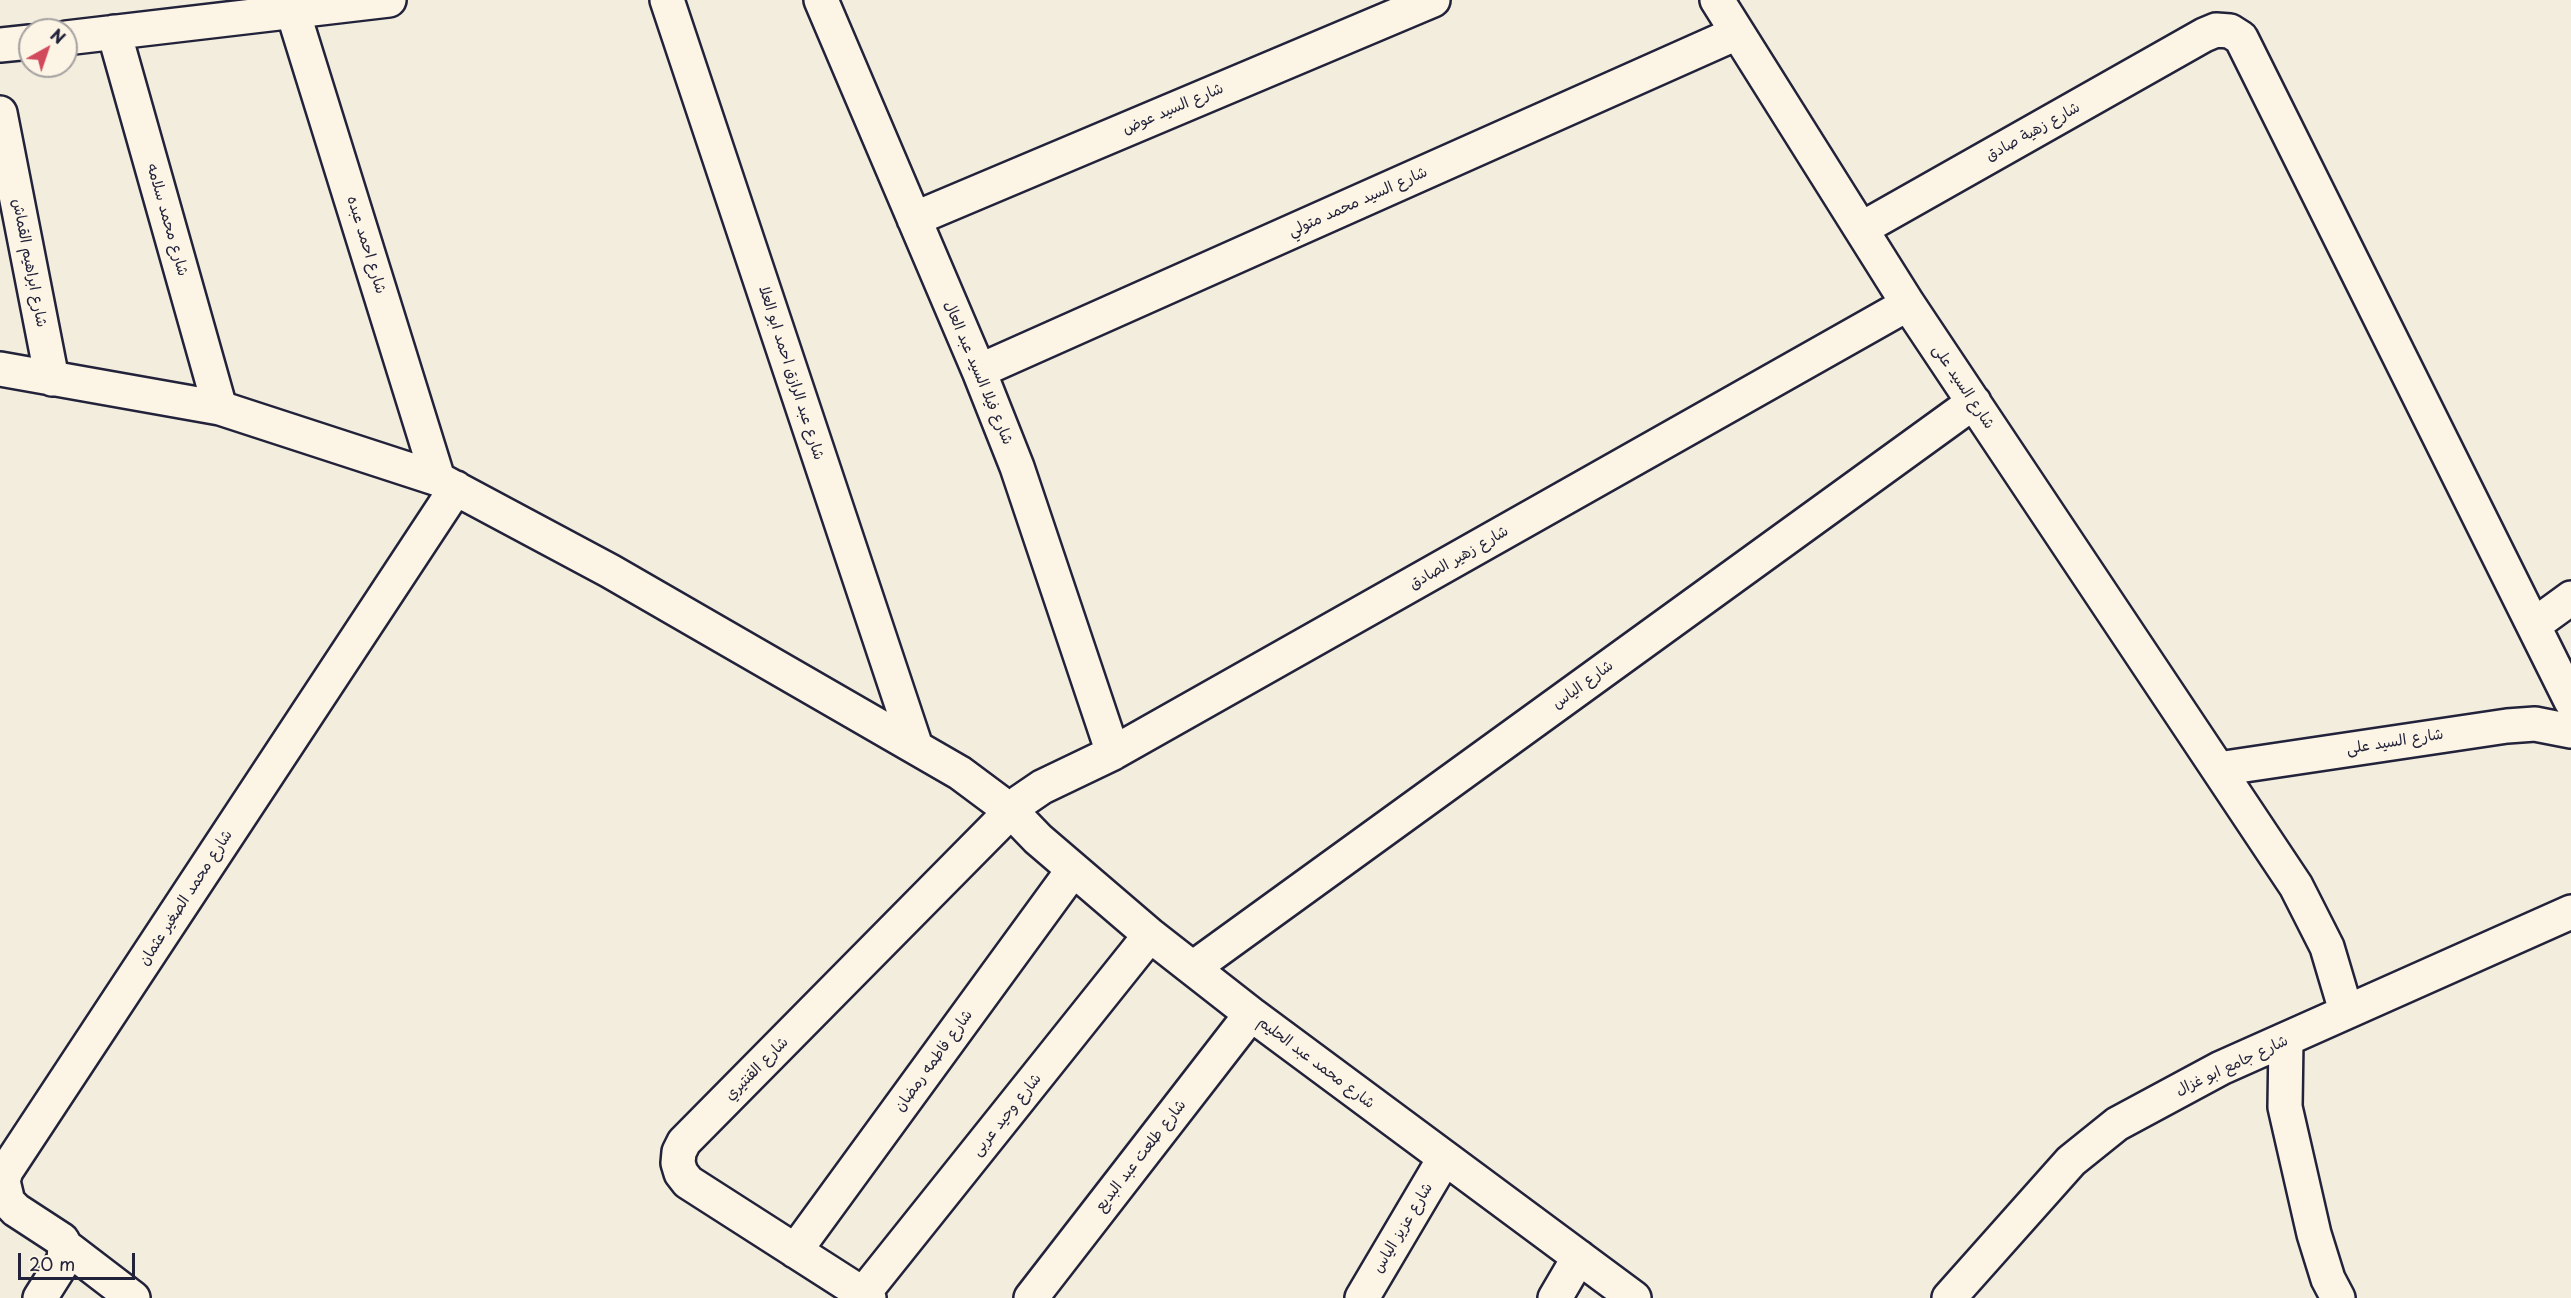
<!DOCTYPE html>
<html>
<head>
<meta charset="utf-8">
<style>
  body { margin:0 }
  #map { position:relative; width:2571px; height:1298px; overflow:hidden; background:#f3edde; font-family:"Playpen Sans",sans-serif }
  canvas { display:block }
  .north { position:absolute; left:18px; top:18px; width:60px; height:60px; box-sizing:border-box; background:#fcf5e5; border:2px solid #a5a1a1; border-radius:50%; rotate:40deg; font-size:16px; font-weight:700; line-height:24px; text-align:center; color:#22223b }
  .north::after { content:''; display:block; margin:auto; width:21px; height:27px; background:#d1495b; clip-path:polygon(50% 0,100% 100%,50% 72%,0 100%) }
  .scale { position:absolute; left:18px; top:1253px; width:117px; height:27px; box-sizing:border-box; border:3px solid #22223b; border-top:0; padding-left:8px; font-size:18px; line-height:21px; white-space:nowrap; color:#22223b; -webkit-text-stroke:4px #fcf5e5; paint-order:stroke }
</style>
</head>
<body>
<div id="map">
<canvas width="2571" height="1298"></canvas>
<div class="north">N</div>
<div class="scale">20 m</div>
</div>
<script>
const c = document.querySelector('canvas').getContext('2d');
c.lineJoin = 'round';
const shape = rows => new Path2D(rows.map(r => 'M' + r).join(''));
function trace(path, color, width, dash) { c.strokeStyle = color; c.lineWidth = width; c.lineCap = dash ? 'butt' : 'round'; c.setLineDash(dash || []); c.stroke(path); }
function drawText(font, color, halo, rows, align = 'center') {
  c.font = font + ' "Playpen Sans","Playpen Sans Arabic",sans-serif'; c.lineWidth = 4.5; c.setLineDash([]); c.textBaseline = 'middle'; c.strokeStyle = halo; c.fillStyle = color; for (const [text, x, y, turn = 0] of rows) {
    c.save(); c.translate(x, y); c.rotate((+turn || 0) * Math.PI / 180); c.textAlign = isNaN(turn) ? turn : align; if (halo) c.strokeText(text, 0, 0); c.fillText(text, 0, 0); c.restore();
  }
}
const street = shape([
  [667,0,916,747],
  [821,0,979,371,1017,467,1113,753],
  [1717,0,1908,304,2296,886,2327,947,2346,1011],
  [293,12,438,479],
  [114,32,220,408],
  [66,38,389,0],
  [0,45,30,42],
  [0,113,52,379],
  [914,219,1433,0],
  [1861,229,2204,35,2216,30,2230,31,2241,38,2571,701],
  [0,369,220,408,438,479,610,571,960,773,1011,811,1038,839,1150,935,1251,1014,1634,1298],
  [979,371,1737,33],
  [2534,625,2571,598],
  [2218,769,2507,726,2535,724,2571,731],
  [1193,968,1974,402],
  [2286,1040,2285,1107,2314,1234,2328,1279,2338,1298],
  [65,1246,133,1298],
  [795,1251,1073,870],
  [863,1294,1150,935],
  [40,1298,64,1260,65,1246,62,1240,16,1210,8,1202,3,1181,6,1171,456,488],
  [869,1298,688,1182,681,1173,678,1163,679,1152,684,1142,1020,802,1042,787,1113,753,1908,304],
  [1031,1298,1251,1014],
  [1362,1298,1444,1159],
  [1555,1298,1579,1257],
  [1949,1298,2071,1161,2117,1124,2221,1068,2571,912]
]);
const streetNames = [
  ["شارع السيد عوض",1173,109,-23],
  ["شارع زهية صادق",2033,132,-29],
  ["شارع السيد محمد متولي",1358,202,-24],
  ["شارع محمد سلامه",167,220,74],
  ["شارع احمد عبده",366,245,73],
  ["شارع ابراهيم القماش",29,263,79],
  ["شارع عبد الرازق احمد ابو العلا",791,373,72],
  ["شارع فيلا السيد عبد العال",978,373,67],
  ["شارع السيد على",1963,387,56],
  ["شارع زهير الصادق",1459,558,-30],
  ["شارع الياس",1583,685,-36],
  ["شارع السيد على",2395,742,-9],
  ["شارع محمد الصغير عثمان",186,898,-57],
  ["شارع فاطمه رمضان",934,1061,-54],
  ["شارع محمد عبد الحليم",1316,1063,37],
  ["شارع جامع ابو غزال",2232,1066,-25],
  ["شارع القنتيري",757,1069,-45],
  ["شارع وحيد عربى",1007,1115,-51],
  ["شارع طلعت عبد البديع",1141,1156,-52],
  ["شارع عزيز الياس",1403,1228,-59]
];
trace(street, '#22223b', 38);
trace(street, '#fcf5e5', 33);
drawText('15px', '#22223b', '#fcf5e5', streetNames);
</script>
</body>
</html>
